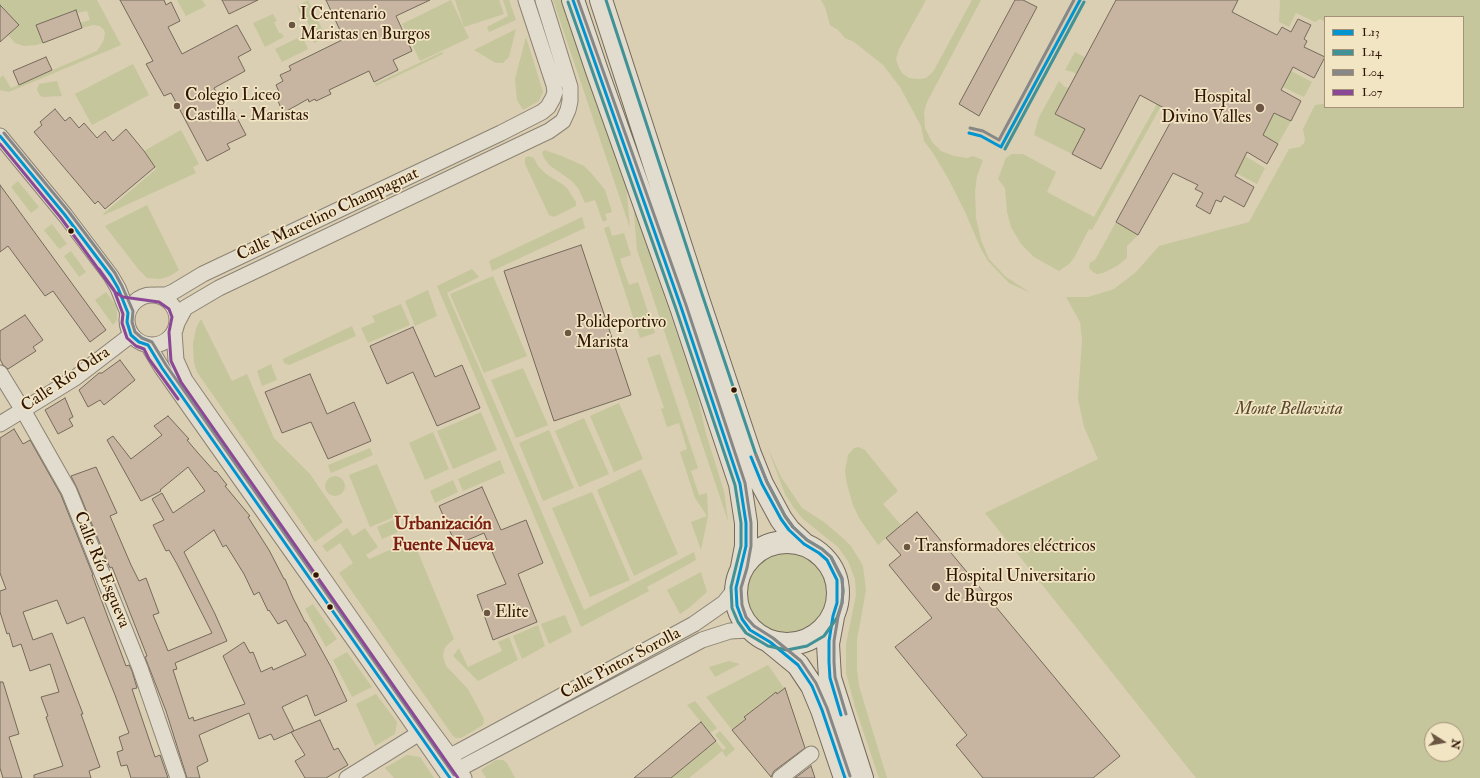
<!DOCTYPE html>
<html>
<head>
<meta charset="utf-8">
<style>
  body { margin:0 }
  #map { position:relative; width:1480px; height:778px; overflow:hidden; background:#dacfb3; font-family:"IM FELL Double Pica",serif }
  canvas { display:block }
  .legend { position:absolute; left:1324px; top:16px; width:140px; height:92px; box-sizing:border-box; background:#f1e5c4; border:1px solid #a49178; margin:0; padding:5px 7px; list-style:none; font-size:12px; color:#301405 }
  .legend li { display:flex; align-items:center; gap:8px; height:20px }
  .legend b { width:20px; border:1px solid #a49178 }
  .north { position:absolute; left:1424px; top:722px; width:40px; height:40px; box-sizing:border-box; background:#f1e5c4; border:1px solid #a49178; border-radius:50%; rotate:101deg; font-size:11px; font-weight:700; line-height:16px; text-align:center; color:#301405 }
  .north::after { content:''; display:block; margin:auto; width:14px; height:18px; background:#6c5542; clip-path:polygon(50% 0,100% 100%,50% 72%,0 100%) }
</style>
</head>
<body>
<div id="map">
<canvas width="1480" height="778"></canvas>
<ul class="legend">
<li><b style="height:5px;background:#0094d1"></b>L13</li>
<li><b style="height:5px;background:#419296"></b>L14</li>
<li><b style="height:5px;background:#878787"></b>L04</li>
<li><b style="height:5px;background:#8b4896"></b>L07</li>
</ul>
<div class="north">N</div>
</div>
<script>
const c = document.querySelector('canvas').getContext('2d');
c.lineJoin = 'round';
function paint(path, color) { c.fillStyle = color; c.fill(path, 'evenodd'); }
const shape = rows => new Path2D(rows.map(r => 'M' + r).join(''));
function trace(path, color, width, dash) { c.strokeStyle = color; c.lineWidth = width; c.lineCap = dash ? 'butt' : 'round'; c.setLineDash(dash || []); c.stroke(path); }
function drawText(font, color, halo, rows, align = 'center') {
  c.font = font + ' "IM FELL Double Pica",serif'; c.lineWidth = 3.5; c.setLineDash([]); c.textBaseline = 'middle'; c.strokeStyle = halo; c.fillStyle = color; for (const [text, x, y, turn = 0] of rows) {
    c.save(); c.translate(x, y); c.rotate((+turn || 0) * Math.PI / 180); c.textAlign = isNaN(turn) ? turn : align; if (halo) c.strokeText(text, 0, 0); c.fillText(text, 0, 0); c.restore();
  }
}
const green = shape([
  [0,0,97,0,121,45,9,92,0,90,0,78,3,75,11,88,97,51,103,42,105,34,104,30,100,26,93,25,82,28,80,23,90,20,87,11,77,13,75,10,36,25,43,43,36,45,24,46,15,43,8,35,18,25,0,5],
  [177,0,202,0,206,6,186,16],
  [308,0,326,37,314,43,307,29,310,27,303,13,300,14,297,6],
  [451,0,469,38,420,61,402,24],
  [455,0,499,0,504,14,464,27],
  [503,0,509,0,516,20,489,32,487,27,508,16],
  [553,0,565,0,626,183,630,228],
  [821,0,926,0,899,49,896,59,899,68,902,73,909,78,920,79,926,78,933,72,972,0,981,0,927,102,924,112,925,128,932,142,941,151,954,156,967,158,973,156,983,160,977,176,975,192,976,218,981,240,989,259,1006,277,1031,293,1009,283,988,261,981,249,965,212,949,180,933,153,924,141,921,126,900,87,883,65,854,42,845,38,838,30,830,25,825,7],
  [1280,0,1480,0,1480,778,1196,778,985,513,1098,459,1084,427,1078,399,1082,339,1080,322,1066,297,1088,297,1114,289,1136,272,1159,246,1249,222,1289,149,1300,147,1304,143,1305,139,1303,129,1315,105,1323,104,1325,102,1325,107,1463,107,1463,17,1325,17,1325,22,1320,19,1315,22,1296,13,1289,27,1279,22],
  [1432,730,1456,730,1456,754,1432,754],
  [273,14,277,21,274,22,279,33,281,33,284,37,265,47,253,23],
  [516,29,509,57,503,63,496,63,474,50],
  [302,36,308,49,282,62,275,49],
  [526,37,543,92,539,101,523,110,517,100,515,79],
  [442,52,443,54,376,86,375,84],
  [1075,52,1086,58,1077,75,1073,72,1065,70],
  [133,64,149,95,92,125,75,94],
  [1291,71,1312,82,1304,97,1283,87],
  [57,81,62,96,42,97,39,94,37,90,39,84],
  [1059,81,1065,87,1070,88,1056,115,1085,129,1072,154,1034,135,1039,117],
  [1157,104,1161,106,1092,230,1089,229,1074,258,1069,264,1059,271,1034,257,1021,244,1011,227,1007,212,1005,188,998,179,1006,158,1012,154,1023,154,1056,172,1047,192,1094,217],
  [1274,113,1291,121,1278,144,1262,135],
  [181,130,199,164,193,167,196,173,104,215,103,214,156,169,144,151],
  [544,150,562,156,584,166,592,174,605,190,612,212,605,214,607,220,603,222,595,200,585,203,578,188,572,181,549,165,544,158,542,153],
  [528,156,534,158,538,166,546,174,562,184,567,188,576,202,576,206,554,217,549,215,525,164,525,158],
  [1245,156,1265,168,1257,184,1236,173],
  [18,181,39,207,31,213,11,187],
  [633,203,697,394,706,434,724,491,728,521,637,250],
  [147,205,179,270,170,276,160,279,147,278,139,270,105,226],
  [582,217,585,228,492,271,489,261],
  [1116,222,1138,235,1127,246,1127,258,1117,266,1103,273,1097,274,1093,272,1089,268,1090,263,1095,260],
  [52,224,67,244,59,249,44,230],
  [609,226,612,236,624,233,631,255,620,259,629,285,638,282,655,333,640,338,604,228],
  [71,251,86,272,79,277,64,256],
  [472,269,479,277,447,293,584,610,694,552,696,560,647,587,649,591,581,627,437,286],
  [493,276,527,356,484,373,450,294],
  [428,290,437,316,415,326,405,301],
  [106,292,116,306,117,313,117,320,113,325,95,300],
  [401,304,410,325,368,343,361,328,375,322,372,316],
  [201,319,232,381,247,374,274,438,310,474,343,522,315,542,197,372,194,363,193,344,196,328],
  [352,326,356,336,289,365,284,363,283,359],
  [660,354,698,468,691,471,699,495,707,493,708,516,701,550,691,522,707,516,695,498,680,452,687,449,679,423,667,427,661,409,664,408,647,358],
  [271,364,277,380,262,386,257,371],
  [523,368,548,425,516,438,491,380],
  [619,403,643,459,614,472,590,416],
  [481,412,497,450,453,469,437,431],
  [584,418,609,474,579,487,555,431],
  [549,430,574,488,543,501,519,443],
  [433,432,449,469,425,480,409,443],
  [767,446,781,477,802,508,824,522,844,539,851,546,863,566,866,590,857,640,857,670,859,686,887,778,879,778,855,707,846,673,846,644,856,595,855,579,848,561,838,547,803,519,794,508,785,494],
  [859,447,865,450,898,491,883,504,901,525,878,545,859,518,853,505,847,484,845,471,848,455,854,448],
  [370,448,373,455,331,473,328,465],
  [500,460,505,473,463,491,458,479],
  [377,464,399,515,370,527,349,475],
  [641,469,678,554,634,576,597,490],
  '325 486a10 10 0 1 1 20 0a10 10 0 1 1-20 0Z',
  [453,480,458,492,435,503,430,491],
  [592,492,630,580,590,597,552,508],
  [393,520,398,532,382,539,377,527],
  [347,528,353,536,365,528,378,547,366,555,369,559,413,540,454,639,446,646,444,650,443,656,446,666,468,689,484,719,483,725,461,738,456,738,453,736,339,573,353,563,340,543,327,552,322,546],
  '747 593a40 40 0 1 1 80 0a40 40 0 1 1-80 0Z',
  [701,572,707,592,690,607,680,614,667,590],
  [313,604,337,639,326,647,305,609],
  [565,615,572,632,549,644,541,624],
  [538,625,545,646,522,659,513,636],
  [509,637,518,660,478,681,453,656,459,648,468,667,502,651,498,642],
  [347,652,372,687,352,697,333,660],
  [729,661,740,664,715,677,709,667],
  [768,665,784,688,777,694,776,692,764,701,745,717,746,719,732,730,706,697],
  [376,694,397,722,395,734,375,746,356,704],
  [695,701,717,728,710,733,687,705],
  [720,731,735,749,726,757,722,751,689,778,671,778,712,744,715,740,723,750,726,748,715,735],
  [407,755,420,757,434,778,394,778,385,768],
  [496,760,503,760,507,763,515,778,486,778,481,770]
]);
const building = shape([
  [120,0,164,0,166,5,171,2,180,21,168,27,182,54,237,25,251,50,238,57,245,71,214,88,228,113,233,110,246,135,227,144,230,149,207,161,171,93,164,96,146,64,153,61,120,0],
  [222,0,258,0,229,14,222,0],
  [326,0,430,0,396,16,412,51,393,60,398,70,374,82,369,71,329,90,331,94,316,101,315,99,309,102,308,99,283,113,276,96,280,94,276,85,283,81,280,75,291,70,289,66,344,39,326,0],
  [1015,0,1023,0,1037,7,979,116,959,104,1015,0],
  [1116,0,1238,0,1232,12,1277,35,1282,27,1291,32,1298,19,1311,25,1304,39,1307,41,1304,47,1325,57,1314,78,1293,67,1281,90,1301,101,1291,121,1274,113,1263,135,1278,144,1267,164,1247,152,1235,176,1254,187,1244,207,1224,196,1221,202,1216,200,1210,214,1196,206,1203,193,1195,189,1198,185,1173,173,1138,235,1116,222,1175,114,1140,95,1101,169,1072,154,1085,129,1055,114,1116,0],
  [0,5,19,25,0,42,0,5],
  [76,10,82,28,43,43,36,25,76,10],
  [46,57,52,70,19,85,13,71,46,57],
  [55,109,65,121,70,117,79,128,84,123,97,138,105,131,113,141,126,129,144,151,155,167,105,209,98,201,95,204,34,132,42,125,40,122,55,109],
  [0,185,106,330,90,342,53,291,45,296,8,246,0,252,0,185],
  [581,245,631,395,554,421,504,271,581,245],
  [25,315,43,340,33,347,36,351,8,369,3,365,0,359,0,331,25,315],
  [413,327,435,377,462,365,480,408,437,426,413,372,387,384,370,346,413,327],
  [120,360,135,380,104,405,100,400,88,407,79,390,99,373,102,373,120,360],
  [310,374,327,414,354,402,371,441,328,459,311,422,282,433,265,392,310,374],
  [65,398,73,417,69,419,73,426,58,434,45,410,65,398],
  [168,416,189,439,187,440,198,453,215,472,216,471,227,485,225,486,250,516,248,517,269,550,284,579,285,579,293,598,305,622,306,622,331,667,347,701,315,716,307,695,282,707,294,731,274,740,271,734,259,739,249,713,199,735,208,761,197,767,200,778,187,778,166,711,145,657,147,656,112,567,110,568,77,488,71,476,96,467,117,513,110,516,131,565,139,581,146,578,159,613,153,615,168,651,212,633,177,564,169,550,166,551,153,525,164,520,152,499,162,493,173,513,205,491,188,467,160,490,161,491,141,501,107,440,113,436,131,459,162,435,154,426,168,416],
  [214,530,223,547,226,545,244,574,254,595,259,592,268,611,269,610,278,624,286,620,306,655,273,670,272,667,261,672,253,652,250,653,244,642,223,656,245,704,194,721,193,717,189,719,173,670,177,669,175,663,227,641,215,614,184,552,214,530],
  [14,429,23,444,30,440,61,495,93,575,92,575,126,666,129,665,132,671,137,688,132,689,155,757,160,755,168,778,131,778,127,765,121,766,117,752,123,750,119,737,129,733,115,695,84,617,67,624,57,600,23,612,33,640,52,633,83,714,81,714,100,767,89,771,91,778,34,778,34,775,63,766,46,717,48,716,41,697,59,692,50,664,30,671,21,644,13,647,9,633,7,634,0,612,0,591,6,589,0,573,0,438,14,429],
  [482,487,501,530,526,520,543,563,518,574,537,622,493,640,477,595,506,584,484,533,456,545,439,506,482,487],
  [917,512,1120,756,1093,778,983,778,956,745,967,735,895,647,932,618,889,565,901,555,886,538,917,512],
  [0,682,3,682,19,734,9,737,22,778,3,778,0,768,0,682],
  [785,688,805,748,774,771,771,777,732,730,746,719,744,717,761,704,776,692,777,694,785,688],
  [320,720,334,750,338,748,348,765,326,778,305,778,295,761,305,755,291,732,320,720],
  [701,722,716,741,711,745,671,778,634,778,701,722],
  [811,766,815,778,795,778,811,766]
]);
const street = shape([
  [0,136,65,215,111,276,118,288,128,313],
  '127 320a25 25 0 1 1 50 0a25 25 0 1 1-50 0Z',
  [156,295,166,295,173,292,203,274,501,133,542,112,548,107,553,98,555,92,554,85,526,0],
  [177,323,185,308,219,288,549,131,563,121,568,110,570,101,570,87,543,0],
  [174,332,176,360,185,380,404,694,450,756,464,778],
  [148,345,162,368,371,664,450,778],
  [0,373,27,417,69,491,140,668,178,778],
  [0,424,75,378,131,335],
  [446,765,450,756,458,752,694,624,724,603,736,588],
  [451,772,459,769,702,640,730,631,750,630],
  [347,778,426,729],
  [780,778,811,754]
]);
const secondary = shape([
  [573,0,597,71,681,307,740,484,746,523,746,546,742,567],
  [601,0,697,296,750,454,762,484,781,519,789,530,804,544],
  '736 593a51 51 0 1 1 102 0a51 51 0 1 1-102 0Z',
  [833,617,828,644,830,678,862,778],
  [770,642,798,665,812,686,822,710,845,778]
]);
const bus1 = shape([
  [573,0,681,307,740,484,746,523,746,546,736,588,737,606,742,619,750,630,770,642,798,665,812,686,822,710,845,778],
  [969,133,981,136,1001,147,1080,0],
  [0,136,65,215,111,276,118,288,128,313,127,322,131,335,139,342,148,345,162,368,450,778],
  [751,457,762,484,781,519,789,530,804,544,819,553,827,560,837,580,837,603,833,616,829,641,829,662,830,678,841,715]
]);
const bus2 = shape([
  [568,2,676,309,735,485,741,523,741,546,731,587,732,608,738,622,746,633,768,646,787,650,807,646,824,636,837,618,842,603,843,591,842,579,831,557,822,549,807,540,793,527,785,516,767,482,755,452,702,294,606,0],
  [1005,149,1084,2]
]);
const bus3 = shape([
  [578,0,686,305,745,483,751,523,751,546,747,568,741,588,742,605,746,617,754,626,773,638,801,661,816,683,827,708,850,776],
  [970,128,983,131,999,140,1074,0],
  [4,133,69,212,115,273,122,286,133,311,132,322,135,332,142,338,152,342,166,365,454,775],
  [756,455,767,482,785,516,793,527,807,540,822,549,831,557,842,578,843,591,842,603,838,617,834,641,834,662,835,677,846,714]
]);
const bus4 = shape([
  [0,144,61,218,115,292,123,297,159,302,169,309,172,317,169,332,171,361,181,382,458,778],
  [99,269,114,290,123,314,122,323,127,338,136,346,144,349,149,359,178,399]
]);
const markers = [
  [292,25,4,"#6c5542"],
  [177,106,4,"#6c5542"],
  [1260,108,5,"#6c5542"],
  [71,231,3.5,"#301405"],
  [568,333,4,"#6c5542"],
  [734,390,3.5,"#301405"],
  [907,547,4,"#6c5542"],
  [316,575,3.5,"#301405"],
  [936,587,5,"#6c5542"],
  [330,607,3.5,"#301405"],
  [487,613,4,"#6c5542"]
];
const poiNames = [
  ["I Centenario",300,15],
  ["Maristas en Burgos",300,35],
  ["Colegio Liceo",185,96],
  ["Castilla - Maristas",185,116],
  ["Hospital",1251,98,"right"],
  ["Divino Valles",1251,118,"right"],
  ["Polideportivo",576,323],
  ["Marista",576,343],
  ["Transformadores eléctricos",915,547],
  ["Hospital Universitario",945,577],
  ["de Burgos",945,597],
  ["Elite",495,613]
];
const streetNames = [
  ["Calle Marcelino Champagnat",328,215,-25],
  ["Calle Río Odra",66,380,-34],
  ["Calle Río Esgueva",101,570,68],
  ["Calle Pintor Sorolla",621,664,-28]
];
const parkNames = [
  ["Monte Bellavista",1289,410]
];
const neighbourhoodNames = [
  ["Urbanización",443,525],
  ["Fuente Nueva",443,546]
];
paint(green, '#c5c69b');
paint(building, '#c7b5a2');
trace(building, '#756a5b', 1);
trace(street, '#8d8372', 17);
trace(secondary, '#756a5b', 24);
trace(street, '#e1dcce', 15);
trace(secondary, '#e1dcce', 22);
trace(bus1, '#0094d1', 3);
trace(bus2, '#419296', 3);
trace(bus3, '#878787', 3);
trace(bus4, '#8b4896', 3);
for (const [x, y, r, color] of markers) { const dot = new Path2D(); dot.arc(x, y, r, 0, 2 * Math.PI); c.fillStyle = color; c.fill(dot); trace(dot, '#f1e5c4', 1.5); }
drawText('17px', '#301405', '#f1e5c4', poiNames, 'left');
drawText('17px', '#301405', '#f1e5c4', streetNames);
drawText('italic 17px', '#58472c', '#f1e5c4', parkNames);
drawText('bold 18px', '#7a1f14', '#f1e5c4', neighbourhoodNames);
</script>
</body>
</html>
